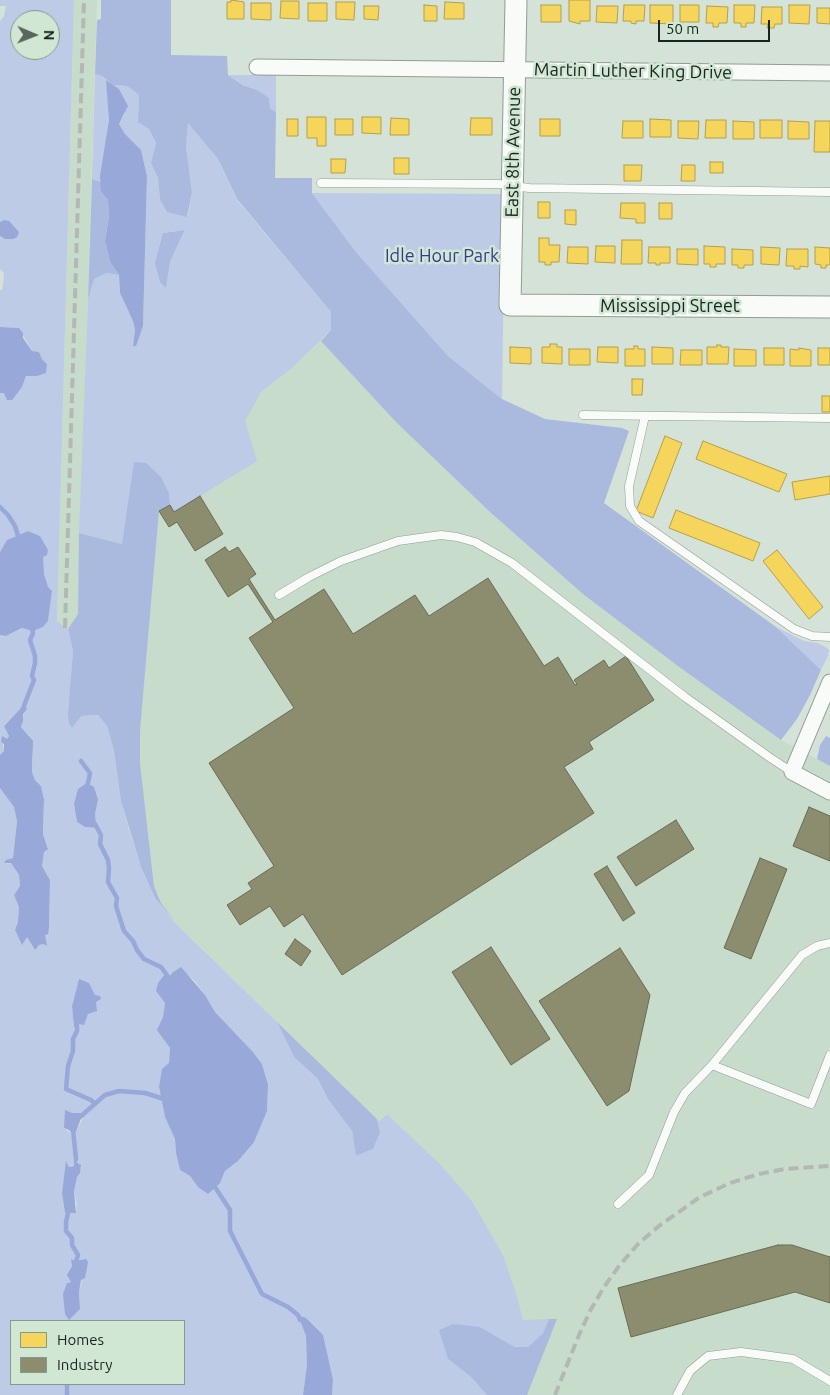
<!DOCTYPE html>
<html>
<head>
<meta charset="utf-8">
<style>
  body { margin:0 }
  #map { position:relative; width:830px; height:1395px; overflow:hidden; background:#d5e2d8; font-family:Ubuntu,sans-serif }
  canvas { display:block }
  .legend { position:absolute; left:10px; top:1320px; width:175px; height:65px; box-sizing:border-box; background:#d0e7d4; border:1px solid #87998a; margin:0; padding:6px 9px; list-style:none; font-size:15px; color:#1a231c }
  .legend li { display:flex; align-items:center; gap:10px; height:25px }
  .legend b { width:25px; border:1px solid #87998a }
  .north { position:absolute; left:10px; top:10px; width:50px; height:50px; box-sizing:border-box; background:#d0e7d4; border:1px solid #87998a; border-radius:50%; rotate:91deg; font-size:14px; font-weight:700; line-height:20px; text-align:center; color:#1a231c }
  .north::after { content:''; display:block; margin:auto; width:18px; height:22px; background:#5b665e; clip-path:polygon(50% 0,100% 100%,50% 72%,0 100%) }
  .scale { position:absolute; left:658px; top:20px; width:112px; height:22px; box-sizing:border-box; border:2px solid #1a231c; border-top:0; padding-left:6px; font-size:15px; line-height:18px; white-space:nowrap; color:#1a231c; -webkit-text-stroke:4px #d0e7d4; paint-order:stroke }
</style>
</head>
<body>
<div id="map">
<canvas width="830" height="1395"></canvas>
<ul class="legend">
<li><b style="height:14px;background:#f6d55c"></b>Homes</li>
<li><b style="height:14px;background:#8c8c6e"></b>Industry</li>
</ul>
<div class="north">N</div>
<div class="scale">50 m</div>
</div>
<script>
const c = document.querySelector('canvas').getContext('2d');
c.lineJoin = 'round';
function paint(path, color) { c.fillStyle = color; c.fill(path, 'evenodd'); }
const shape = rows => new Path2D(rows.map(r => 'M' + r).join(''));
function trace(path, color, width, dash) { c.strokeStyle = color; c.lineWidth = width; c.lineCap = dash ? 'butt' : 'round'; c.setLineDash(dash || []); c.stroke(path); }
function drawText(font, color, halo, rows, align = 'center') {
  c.font = font + ' Ubuntu,sans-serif'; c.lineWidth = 5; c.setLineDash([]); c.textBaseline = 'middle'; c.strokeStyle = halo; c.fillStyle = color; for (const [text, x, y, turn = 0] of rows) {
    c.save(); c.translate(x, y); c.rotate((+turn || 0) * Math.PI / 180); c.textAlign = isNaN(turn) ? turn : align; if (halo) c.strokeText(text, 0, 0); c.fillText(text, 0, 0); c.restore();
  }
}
const built = shape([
  [74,0,97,0,78,614,68,629,57,621],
  [277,292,395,421,781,740,830,766,830,1395,527,1395,556,1320,523,1320,517,1296,503,1255,472,1201,440,1164,387,1114,380,1122,179,927,161,903,154,886,140,763,140,731,159,511,170,505,174,512,183,336]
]);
const green = shape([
  [0,0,74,0,57,621,68,629,73,649,71,677,81,716,98,715,107,726,114,751,121,801,130,833,141,867,155,898,173,921,277,1022,294,1057,318,1079,328,1099,352,1131,356,1156,373,1149,380,1133,377,1119,380,1121,387,1114,440,1164,472,1201,503,1255,517,1296,523,1320,549,1319,543,1333,528,1347,515,1347,480,1327,448,1359,471,1377,487,1395,332,1395,333,1380,299,1316,306,1336,307,1366,303,1395,0,1395,0,788,14,807,17,821,13,858,6,864,11,863,19,875,20,886,14,895,19,907,18,922,15,930,22,944,27,937,35,950,39,945,43,944,46,946,45,934,49,927,50,880,42,866,44,852,48,848,43,834,44,816,44,799,41,786,35,780,32,772,33,756,29,736,21,727,23,721,24,706,4,725,9,736,7,740,2,737,4,751,0,755,0,635,6,636,23,628,33,631,43,627,48,621,52,591,48,588,44,574,40,536,28,531,7,540,0,552,0,393,22,387,26,376,37,376,46,370,47,364,42,359,39,352,32,351,19,328,0,327,0,290,2,290,3,285,4,273,0,269,0,236,5,239,13,239,4,220,0,222,0,21,4,16,6,6,0,6],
  [20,20,50,20,50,50,20,50],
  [78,790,98,800,95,814,96,823,99,827,97,828,85,827,77,822,74,804],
  [184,973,194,980,205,995,215,1012,253,1052,262,1064,268,1083,267,1111,238,1161,225,1171,220,1183,198,1187,190,1176,180,1170,176,1153,175,1139,165,1117,159,1087,169,1063,170,1048,158,1030,163,1017,165,1003,156,991,170,976],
  [79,979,95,995,84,1024,79,1024,74,1027,72,1006],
  [83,1118,76,1132,73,1135,64,1128,65,1123],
  [67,1162,69,1167,77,1164,81,1165,80,1173,77,1177,74,1192,77,1205,76,1213,65,1213,62,1193],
  [72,1260,75,1261,82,1280,79,1292,80,1309,67,1283,71,1282],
  [11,1321,184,1321,184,1384,11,1384],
  [95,74,102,76,106,80,108,98,109,120,101,182,92,179],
  [228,75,276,75,276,112,270,108,257,90,244,85],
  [113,85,127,86,139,95,138,121,149,129,156,143,151,163,158,178,160,200,167,212,188,216,192,192,186,146,188,122,218,159,237,200,331,312,331,330,293,367,261,392,245,421,257,461,174,512,170,505,169,493,122,544,79,533,88,299,93,279,106,273,119,275,120,293,133,321,135,330,133,346,143,326,147,176,141,150,125,134,119,124,125,114,119,89],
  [176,231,185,231,170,262,166,287,163,233],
  [312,193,505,194,502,399,448,356,356,252],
  [776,627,804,641,818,643,827,648,829,650,828,656,821,670]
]);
const forest = shape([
  [101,0,171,0,171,55,227,56,228,75,243,85,257,90,269,98,270,108,276,112,275,178,312,178,312,193,356,252,448,356,502,399,545,419,622,428,629,431,604,503,776,627,821,670,810,695,797,719,781,740,678,666,583,594,489,511,395,421,321,341,331,330,331,312,237,199,218,159,188,123,186,146,192,192,187,217,167,212,160,200,158,178,151,163,156,143,149,129,138,122,139,95,127,86,113,85,102,76,95,74,97,20,101,19],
  [92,179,101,182,101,192,108,200,109,216,105,241,110,262,119,275,106,273,94,279,88,299],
  [185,230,170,262,166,288,160,282,155,263,163,233],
  [134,462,146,463,161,477,169,493,170,505,159,511,140,731,140,763,154,886,161,903,179,927,155,898,141,867,121,801,114,751,107,726,98,715,81,716,72,728,69,723,68,715,73,650,68,629,78,614,79,533,122,544],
  [826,736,830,738,830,766,817,759,820,745],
  [277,1022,377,1119,380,1133,373,1149,356,1156,352,1131,328,1099,318,1079,294,1057],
  [549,1319,557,1319,527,1395,487,1395,471,1377,448,1359,439,1330,453,1324,480,1327,515,1347,528,1347,543,1333]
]);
const water = shape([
  [106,80,119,89,128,106,119,124,125,134,141,150,147,176,143,326,136,346,133,346,135,330,133,321,120,293,119,275,110,262,105,241,109,216,108,200,101,192,100,176,109,120],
  [4,220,9,221,19,232,17,237,13,239,5,239,0,236,0,222],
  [0,327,19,328,23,333,23,338,32,351,39,352,42,359,47,364,46,373,37,376,26,376,22,387,12,400,7,400,4,393,0,393],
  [28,531,40,536,48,550,47,555,43,557,44,574,48,587,52,591,48,621,43,627,33,631,22,628,6,636,0,635,0,552,7,540],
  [24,705,27,709,23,714,23,721,21,727,33,741,32,772,35,780,41,786,44,799,43,834,48,849,44,852,42,866,50,880,49,927,48,934,45,935,47,946,43,944,39,945,35,950,27,937,22,945,15,930,18,922,19,907,14,895,20,886,19,875,11,863,4,863,6,860,13,858,17,821,14,807,0,788,0,755,4,751,4,744,1,742,2,736,7,739,9,736,4,726],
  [87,783,94,787,98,800,95,814,96,823,99,827,98,828,85,827,77,822,74,804,78,789],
  [181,967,205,995,215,1012,253,1052,262,1064,268,1084,267,1111,254,1142,238,1161,225,1171,220,1183,208,1194,198,1187,190,1176,180,1170,176,1153,175,1139,165,1117,159,1087,162,1069,169,1063,170,1048,157,1030,163,1017,165,1003,156,991,158,983,165,974,170,976,172,973],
  [79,979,89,983,95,995,100,996,101,999,96,1002,97,1011,88,1014,84,1025,79,1024,78,1029,77,1029,74,1027,72,1006],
  [65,1110,72,1113,83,1113,76,1132,73,1135,69,1130,64,1128],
  [78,1153,77,1163,81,1165,80,1173,77,1177,74,1192,76,1213,65,1213,62,1193,66,1161,69,1167,74,1166,74,1156],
  [71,1259,75,1261,86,1259,88,1262,85,1278,81,1280,79,1292,80,1309,69,1320,65,1314,63,1294,67,1283,71,1282,67,1275,72,1266],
  [298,1315,306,1318,323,1335,333,1380,332,1395,303,1395,307,1365,306,1336]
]);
const homes = shape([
  [231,0,244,2,244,19,227,19,227,2,231,2,231,0],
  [569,0,590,0,590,21,580,21,580,24,569,21,569,0],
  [281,1,299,1,299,19,280,18,281,1],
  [336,2,355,2,354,20,336,19,336,2],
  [445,2,464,3,464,19,444,19,445,2],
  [251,3,271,3,271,20,251,19,251,3],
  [308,3,327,3,327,21,308,21,308,3],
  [424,5,437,6,437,21,424,21,424,5],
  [541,5,561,5,561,22,541,22,541,5],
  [624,5,645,5,644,21,636,21,636,24,631,23,631,21,623,21,624,5],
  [650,5,673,5,673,24,650,23,650,5],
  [680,5,699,5,699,22,680,22,680,5],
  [734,5,755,5,754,23,746,23,746,27,741,27,741,23,734,23,734,5],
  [789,5,810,5,809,24,789,23,789,5],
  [364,6,379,6,378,20,364,19,364,6],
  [597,6,618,6,617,23,596,22,597,6],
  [707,6,728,7,727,23,719,23,718,27,713,27,713,23,706,23,707,6],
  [762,7,782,7,782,24,775,24,774,28,767,28,768,24,761,24,762,7],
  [817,8,830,8,830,24,817,23,817,8],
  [307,117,326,117,326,146,317,146,317,138,307,138,307,117],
  [362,117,381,117,381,134,362,133,362,117],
  [391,118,409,119,409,135,390,135,391,118],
  [471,118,492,118,492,135,470,135,471,118],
  [287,119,298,119,298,136,287,136,287,119],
  [335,119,353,119,353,135,335,135,335,119],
  [540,119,560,119,560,136,540,136,540,119],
  [650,119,671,120,671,137,650,137,650,119],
  [706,120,726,120,726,138,705,138,706,120],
  [760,120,782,120,782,138,760,138,760,120],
  [623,121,643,121,643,138,622,138,623,121],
  [678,121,699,121,698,139,678,138,678,121],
  [733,121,754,122,754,139,733,139,733,121],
  [788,121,809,122,809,139,788,139,788,121],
  [815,121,830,121,830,152,814,152,815,121],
  [394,158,409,158,409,174,394,174,394,158],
  [331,159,346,159,345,173,331,173,331,159],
  [710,162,723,162,723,173,710,173,710,162],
  [624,165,642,165,641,181,624,181,624,165],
  [682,165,695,165,695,181,681,181,682,165],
  [538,202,550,202,550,218,538,218,538,202],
  [621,203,645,203,645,223,636,223,636,219,620,218,621,203],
  [659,203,672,203,672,219,659,219,659,203],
  [565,210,576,210,576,225,565,224,565,210],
  [539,238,549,238,549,245,560,245,559,262,551,262,551,265,545,265,545,262,539,262,539,238],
  [622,240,642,240,642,264,621,264,622,240],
  [596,246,615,246,615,263,595,262,596,246],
  [704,246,725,247,725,264,716,264,716,267,710,267,710,264,704,264,704,246],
  [568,247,588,247,588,264,567,263,568,247],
  [649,247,670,247,670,263,660,263,660,265,656,265,656,263,648,263,649,247],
  [761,247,780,248,779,265,761,264,761,247],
  [815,247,830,248,830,265,826,265,826,268,821,268,821,265,815,264,815,247],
  [677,249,698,249,698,265,677,264,677,249],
  [732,249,753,250,753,265,744,265,744,268,738,268,738,265,732,265,732,249],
  [787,249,808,249,808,267,800,266,800,269,794,269,794,266,786,266,787,249],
  [550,344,557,344,557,347,562,347,562,364,542,363,542,347,550,347,550,344],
  [717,345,721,345,721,347,729,347,728,364,707,364,707,347,717,347,717,345],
  [634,346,638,346,638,349,645,349,645,366,625,366,625,349,634,349,634,346],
  [510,347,531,348,531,364,510,363,510,347],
  [598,347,618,347,618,363,597,362,598,347],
  [652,347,673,348,673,364,652,364,652,347],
  [764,348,784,348,784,365,764,365,764,348],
  [799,348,811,350,811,366,790,366,790,349,799,350,799,348],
  [818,348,830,348,830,365,818,365,818,348],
  [569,349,590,349,590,365,569,365,569,349],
  [734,349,756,350,756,366,734,366,734,349],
  [681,350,702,350,702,365,680,365,681,350],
  [632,379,643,379,642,395,632,395,632,379],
  [822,396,830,396,830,412,822,412,822,396],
  [665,436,682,443,653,518,636,511,665,436],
  [703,441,787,474,779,492,696,459,703,441],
  [830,476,830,494,795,500,792,482,830,476],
  [676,510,760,543,753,561,669,528,676,510],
  [777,550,823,607,809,619,763,561,777,550]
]);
const industry = shape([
  [200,496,223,534,195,551,177,522,169,527,159,511,170,505,174,512,200,496],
  [225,547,229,552,238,547,256,574,249,579,275,620,324,589,353,634,415,595,429,616,488,578,544,666,558,657,575,685,577,684,574,680,604,660,609,668,626,656,654,700,589,742,593,749,564,767,594,813,342,975,303,914,284,927,270,906,240,925,227,905,252,889,248,883,274,866,209,763,294,708,249,638,273,622,248,584,228,597,205,560,225,547],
  [809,807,830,816,830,861,793,846,809,807],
  [676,820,694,849,636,886,617,857,676,820],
  [760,858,787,869,751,959,724,948,760,858],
  [607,866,635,913,623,921,594,874,607,866],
  [295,939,311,951,301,966,285,954,295,939],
  [491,947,550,1039,511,1065,452,972,491,947],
  [620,948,650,995,629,1091,607,1106,539,1001,620,948],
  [778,1245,792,1245,830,1257,830,1303,795,1292,631,1337,618,1288,778,1245]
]);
const stream = shape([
  [0,507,8,515,15,526,19,539],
  [22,711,34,680,32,676,35,663,35,656,30,640,33,633,32,626],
  [81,761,90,773,87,788],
  [95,824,101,835,100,844,108,860,109,868,108,882,117,898,116,906,124,931,133,941,137,950,144,959,161,967,169,978],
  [77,1025,77,1031,73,1039,73,1051,68,1066,66,1089,91,1100,95,1104],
  [80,1117,105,1095,119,1091,145,1093,161,1098,164,1100],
  [73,1130,76,1159],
  [213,1184,230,1210,230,1231,262,1294,288,1307,298,1315,300,1320],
  [69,1209,66,1222,66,1231,72,1238,72,1245,78,1255,75,1265],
  [67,1384,67,1395]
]);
const lane = shape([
  [321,183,499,184,529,188,830,192],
  [583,415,830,418],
  [645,416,629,486,630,506,639,521,794,629,812,636,830,637],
  [279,595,309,577,341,561,398,541,441,535,457,537,475,542,512,563,685,697,769,757,792,772],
  [712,1065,802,955,817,946,830,943],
  [618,1204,649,1175,674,1112,685,1093,712,1065,811,1104,830,1055],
  [677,1395,690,1371,708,1356,741,1352,793,1359,830,1381]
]);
const street = shape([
  [257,67,830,73],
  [830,682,792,772,830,792]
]);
const secondary = shape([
  [516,0,510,305,830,307]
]);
const rail = shape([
  [65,628,84,0],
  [555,1395,579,1335,590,1311,604,1287,619,1266,638,1244,659,1226,700,1197,730,1183,759,1174,785,1169,830,1166]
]);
const streetNames = [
  ["Martin Luther King Drive",633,71,1],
  ["East 8th Avenue",513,152,-89],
  ["Mississippi Street",670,306]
];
const parkNames = [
  ["Idle Hour Park",442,256]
];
paint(built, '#c7dccb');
paint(green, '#bdcbe7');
paint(forest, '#aabadf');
paint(water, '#97a8d9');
paint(homes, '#f6d55c');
trace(homes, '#b4a049', 1);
paint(industry, '#8c8c6e');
trace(industry, '#6a6c55', 1);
trace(stream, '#97a8d9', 4.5);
trace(lane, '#929c94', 9);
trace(street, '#929c94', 17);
trace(secondary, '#929c94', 23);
trace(lane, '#f9fbf9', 8);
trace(street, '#f9fbf9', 15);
trace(secondary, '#f9fbf9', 21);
trace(rail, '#b4b8b4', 4, [10, 5]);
drawText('18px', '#1a231c', '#d0e7d4', streetNames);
drawText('18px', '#313b94', '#d0e7d4', parkNames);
</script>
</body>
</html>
